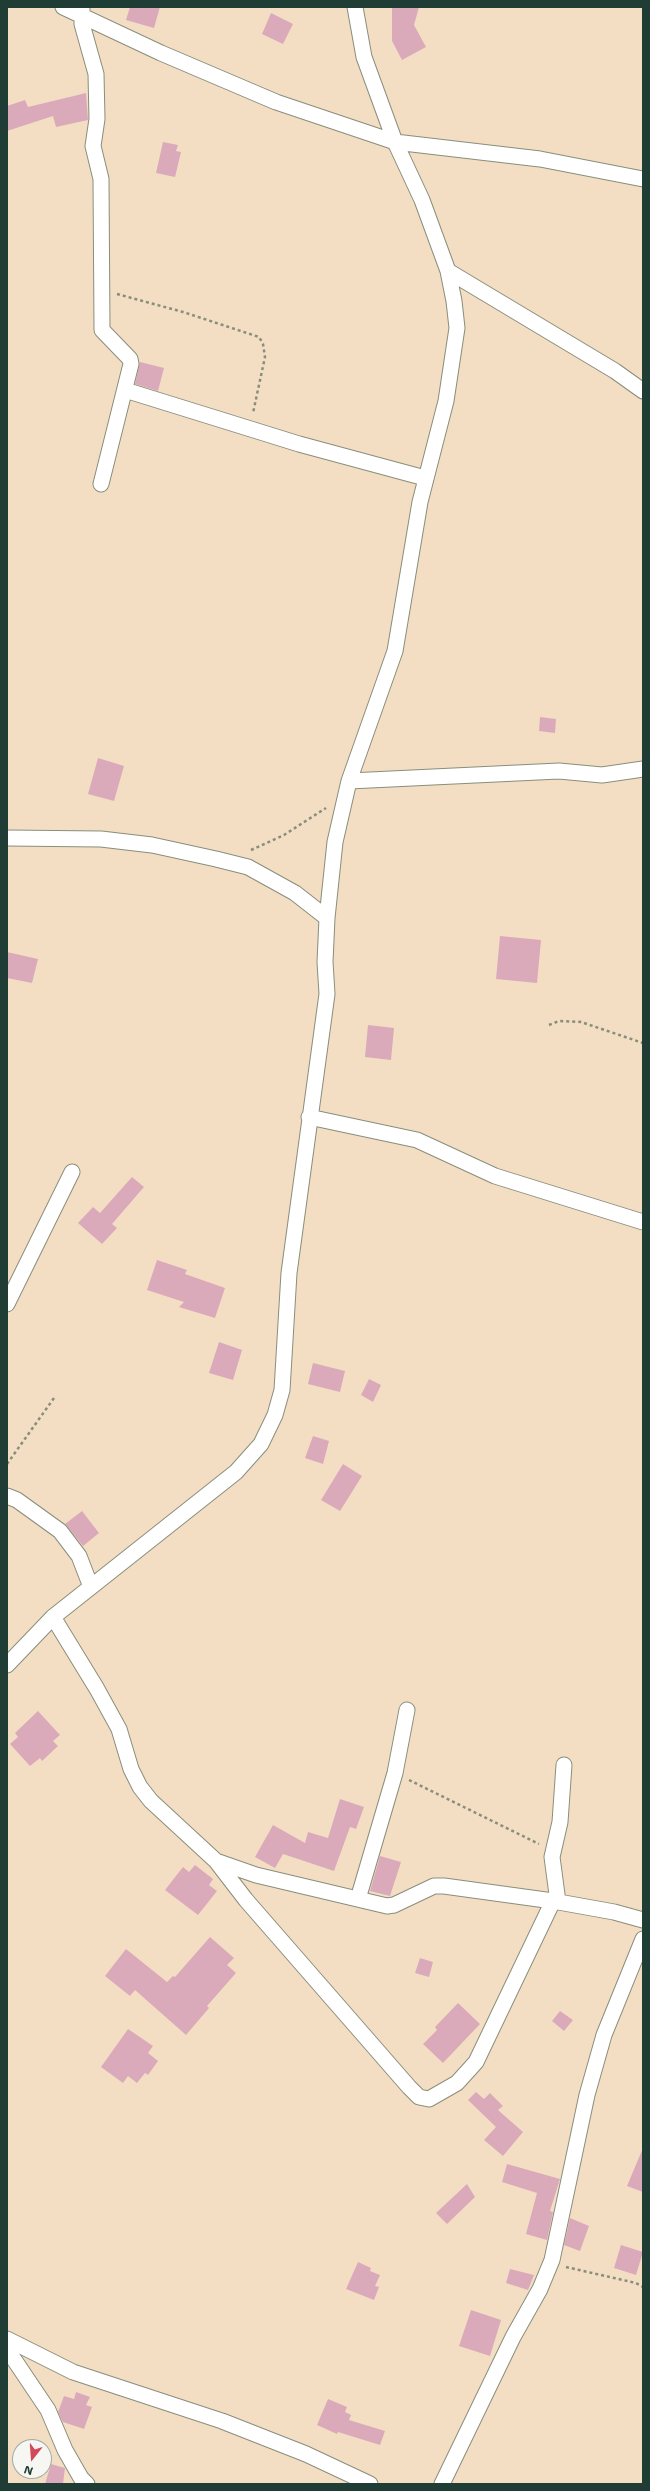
<!DOCTYPE html>
<html>
<head>
<meta charset="utf-8">
<style>
  body { margin:0 }
  #map { position:relative; width:650px; height:2491px; overflow:hidden; background:#f3dec3; font-family:"Shantell Sans",sans-serif }
  canvas { display:block }
  .frame { position:absolute; inset:0; border:8px solid #1f3d34; pointer-events:none }
  .north { position:absolute; left:12px; top:2439px; width:40px; height:40px; box-sizing:border-box; background:#f6f6f2; border:1px solid #a0aca6; border-radius:50%; rotate:197deg; font-size:11px; font-weight:700; line-height:16px; text-align:center; color:#1f3d34 }
  .north::after { content:''; display:block; margin:auto; width:14px; height:18px; background:#d1495b; clip-path:polygon(50% 0,100% 100%,50% 72%,0 100%) }
</style>
</head>
<body>
<div id="map">
<canvas width="650" height="2491"></canvas>
<div class="frame"></div>
<div class="north">N</div>
</div>
<script>
const c = document.querySelector('canvas').getContext('2d');
c.lineJoin = 'round';
function paint(path, color) { c.fillStyle = color; c.fill(path, 'evenodd'); }
const shape = rows => new Path2D(rows.map(r => 'M' + r).join(''));
function trace(path, color, width, dash) { c.strokeStyle = color; c.lineWidth = width; c.lineCap = dash ? 'butt' : 'round'; c.setLineDash(dash || []); c.stroke(path); }
const building = shape([
  [130,7,160,7,154,28,126,20],
  [392,7,419,7,414,25,426,47,402,60,392,41],
  [271,13,293,24,283,44,262,34],
  [86,93,88,120,56,127,53,116,7,131,7,106,25,100,28,107],
  [163,142,178,145,176,151,181,152,175,177,156,173],
  [140,362,164,368,158,391,135,384],
  [540,717,556,719,555,733,539,731],
  [98,758,124,766,114,801,88,794],
  [500,936,541,940,537,983,496,979],
  [7,952,38,959,32,983,7,978],
  [368,1025,394,1028,391,1060,365,1057],
  [132,1177,144,1187,112,1224,117,1228,102,1244,78,1223,93,1207,100,1213],
  [157,1260,187,1270,185,1274,225,1288,215,1318,179,1307,184,1302,147,1290],
  [219,1342,242,1350,233,1380,209,1373],
  [313,1363,345,1371,340,1392,308,1384],
  [369,1379,381,1385,373,1402,361,1395],
  [313,1436,329,1441,323,1464,305,1458],
  [343,1464,362,1476,340,1511,321,1500],
  [82,1511,99,1533,83,1546,65,1524],
  [38,1711,60,1735,53,1741,58,1746,42,1761,40,1758,30,1766,10,1744,18,1737,15,1733],
  [340,1799,364,1807,356,1829,350,1827,334,1871,283,1854,275,1868,255,1857,273,1825,305,1843,308,1832,328,1838],
  [380,1856,401,1862,390,1896,370,1891],
  [195,1865,213,1879,209,1885,217,1891,198,1915,165,1890,183,1867,189,1872],
  [210,1937,234,1958,227,1965,236,1973,207,2006,209,2008,186,2035,135,1990,130,1996,105,1976,126,1949,167,1982,173,1976,175,1977],
  [420,1958,433,1962,429,1977,415,1973],
  [458,2003,480,2024,443,2063,423,2044,437,2030,435,2027],
  [560,2011,573,2020,564,2031,552,2021],
  [128,2029,153,2046,148,2053,158,2061,148,2075,145,2073,137,2083,128,2076,123,2083,101,2067],
  [476,2092,484,2099,490,2093,503,2106,498,2110,523,2132,503,2156,484,2140,496,2127,468,2100],
  [643,2148,643,2192,627,2186],
  [507,2164,560,2179,550,2211,553,2212,547,2240,526,2234,537,2193,502,2182],
  [467,2184,475,2197,447,2224,436,2213],
  [570,2218,589,2226,580,2251,564,2245],
  [621,2245,643,2252,636,2275,614,2268],
  [358,2262,371,2268,370,2271,380,2275,375,2286,379,2287,374,2300,346,2289],
  [510,2269,534,2275,528,2290,506,2283],
  [471,2310,501,2320,490,2356,459,2346],
  [76,2392,90,2397,86,2405,92,2407,84,2429,63,2422,58,2412,64,2396,74,2399],
  [328,2399,347,2407,345,2412,351,2415,349,2420,385,2431,380,2445,338,2432,337,2434,317,2425],
  [51,2464,65,2468,63,2484,45,2484]
]);
const path = shape([
  [117,294,183,312,259,337,263,344,265,357,253,413],
  [251,850,284,835,326,808],
  [549,1025,559,1021,581,1022,643,1043],
  [7,1464,54,1398],
  [409,1780,539,1844],
  [566,2267,636,2283,643,2287]
]);
const street = shape([
  [63,7,161,53,276,102,395,142,540,159,643,179],
  [82,9,82,24,96,74,97,119,93,146,101,179,102,330,130,359,131,364,101,484],
  [448,271,615,371,643,391],
  [125,390,299,444,425,478],
  [349,781,559,771,602,775,643,769],
  [7,838,101,839,152,845,216,859,248,867,295,893,327,918],
  [309,1117,417,1140,495,1176,643,1222],
  [7,1304,72,1172],
  [7,1496,17,1500,60,1531,79,1556,91,1587],
  [53,1617,97,1689,119,1729,131,1769,140,1787,151,1801,216,1861,246,1900,409,2087,419,2097,429,2099,457,2083,476,2062,553,1901],
  [7,1665,53,1617,236,1472,261,1444,275,1415,282,1390,289,1273,327,994,325,962,327,918,335,842,349,781,395,651,420,502,446,401,457,328,454,301,448,271,422,200,395,142,364,57,355,7],
  [216,1861,256,1875,387,1906,394,1905,434,1886,444,1886,553,1901,614,1912,643,1920],
  [358,1899,395,1773,407,1710],
  [558,1902,552,1857,560,1822,564,1765],
  [7,2339,73,2372,222,2421,306,2454,370,2484],
  [7,2349,48,2410,65,2450,81,2478,87,2484],
  [442,2484,513,2337,540,2289,552,2260,587,2095,604,2035,643,1939]
]);
paint(building, '#daaabb');
trace(street, '#898e7c', 17);
trace(path, '#898e7c', 2.5, [3, 3]);
trace(street, '#fff', 15);
</script>
</body>
</html>
